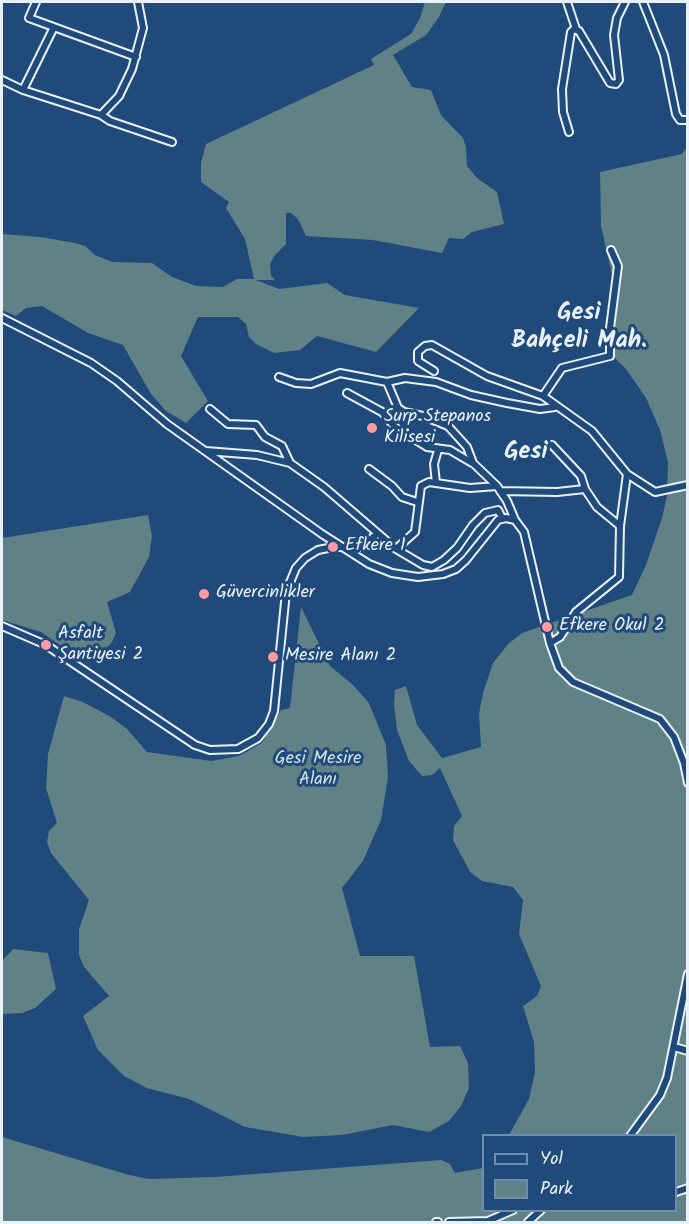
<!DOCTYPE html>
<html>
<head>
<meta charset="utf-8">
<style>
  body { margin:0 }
  #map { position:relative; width:689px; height:1224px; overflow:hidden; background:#1f4a7a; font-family:Kalam,sans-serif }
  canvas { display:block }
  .frame { position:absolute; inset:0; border:3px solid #e8f1f8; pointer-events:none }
  .legend { position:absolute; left:482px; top:1134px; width:195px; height:78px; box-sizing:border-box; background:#1f4a7a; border:2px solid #6f8dac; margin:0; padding:8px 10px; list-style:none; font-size:18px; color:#e8f1f8 }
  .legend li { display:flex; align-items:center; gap:12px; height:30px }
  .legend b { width:30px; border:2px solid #6f8dac }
</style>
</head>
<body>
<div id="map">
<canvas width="689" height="1224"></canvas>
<div class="frame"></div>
<ul class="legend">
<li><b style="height:8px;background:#1f4a7a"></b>Yol</li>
<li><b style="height:16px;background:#608185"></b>Park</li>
</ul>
</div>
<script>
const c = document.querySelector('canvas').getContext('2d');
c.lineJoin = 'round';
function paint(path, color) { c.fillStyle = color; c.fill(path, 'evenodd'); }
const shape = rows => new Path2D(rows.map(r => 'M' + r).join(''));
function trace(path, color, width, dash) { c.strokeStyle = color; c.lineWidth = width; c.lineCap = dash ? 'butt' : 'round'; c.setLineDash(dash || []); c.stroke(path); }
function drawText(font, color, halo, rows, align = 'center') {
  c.font = font + ' Kalam,sans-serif'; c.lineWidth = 6; c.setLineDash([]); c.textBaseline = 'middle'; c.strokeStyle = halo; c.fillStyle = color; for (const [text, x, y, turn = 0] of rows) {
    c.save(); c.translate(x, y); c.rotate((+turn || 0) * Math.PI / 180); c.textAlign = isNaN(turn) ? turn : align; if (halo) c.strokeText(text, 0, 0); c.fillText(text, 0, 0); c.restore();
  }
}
const green = shape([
  [425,2,446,2,439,17,426,35,393,55,412,87,431,90,441,115,463,138,466,147,467,166,477,178,497,192,504,224,472,232,463,239,449,238,442,253,373,240,306,236,298,219,291,213,286,213,286,244,275,255,270,264,271,275,275,280,256,280,279,289,327,283,345,295,419,308,376,352,317,336,300,350,274,353,256,344,249,337,246,324,238,317,198,317,181,356,208,401,186,423,166,411,151,394,123,345,88,333,42,306,26,308,16,316,2,310,2,234,40,237,75,243,85,246,95,255,112,262,152,263,172,277,196,286,223,287,237,279,254,279,245,239,226,208,229,202,201,182,201,163,206,144,374,65,371,59,411,34,420,18],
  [687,147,687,1222,2,1222,2,1137,129,1175,149,1179,215,1177,441,1160,450,1164,455,1173,483,1168,484,1210,676,1210,676,1136,509,1135,529,1099,535,1072,534,1042,523,1006,537,996,541,986,519,934,523,900,513,887,482,881,470,872,453,840,454,826,462,816,440,768,432,775,422,776,409,761,397,730,394,704,395,690,406,686,417,725,442,758,481,747,479,714,483,693,493,663,508,644,522,633,632,595,646,565,662,518,667,496,668,462,660,430,646,398,626,369,607,350,614,284,601,226,600,172,682,154],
  [148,515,152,536,149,557,130,592,107,602,116,633,112,642,101,653,80,659,41,632,2,620,2,538],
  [301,607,330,666,353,685,369,703,386,745,388,777,381,820,363,861,342,888,360,956,414,956,430,1047,460,1046,468,1063,469,1088,461,1106,449,1121,429,1132,393,1125,342,1135,303,1137,245,1127,189,1099,147,1088,124,1076,98,1050,83,1016,109,996,84,967,79,955,79,929,89,900,51,853,47,842,49,831,57,823,46,788,48,754,64,696,83,702,111,717,127,729,147,752,211,761,239,756,262,743,281,710,290,708],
  [13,949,48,953,56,989,35,1008,22,1013,2,1014,2,961]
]);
const minor = shape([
  [36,2,29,18,136,57],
  [567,2,576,29],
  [643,2,664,55,676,114,680,120,688,120],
  [2,80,23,90,101,115,110,121,172,142],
  [23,90,53,29],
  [101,115,119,96,132,69,143,28,138,2],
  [569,132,563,112,562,89,571,32,574,29,579,31,610,83,616,84,619,80,614,35,617,18,625,2],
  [2,318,91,363,117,381,167,424,322,534,369,564,392,573,418,577,443,574,456,569,466,560,498,520,506,518,515,520,524,532,550,643,559,668,573,682,660,719,674,737,684,763,688,783],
  [434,371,418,361,418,352,425,346,432,345,487,376,543,396,592,431,627,474,655,492,688,485],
  [279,377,296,383,311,384,340,373,387,382,405,378,436,382,471,395,507,403,540,409,555,407],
  [387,382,398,408,404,412,423,416,448,426,467,447,473,463,497,486,507,501,515,520],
  [347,393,382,412,395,427,427,447,450,450,472,463],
  [543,396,562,368,610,356,610,328,618,266,611,250],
  [398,408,405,433],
  [210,409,228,424,256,425,265,437,282,446,290,463],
  [552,445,581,476,585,489],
  [206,451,257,455,290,463,324,487,396,549,423,565,432,567,444,560,457,548,473,525,485,513,498,510,502,518],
  [369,469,392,486,402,497,417,502],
  [436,483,434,464,438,450],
  [500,491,557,492,585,489,597,507,620,526],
  [396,549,415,532,421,486,429,482,470,488,497,486],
  [2,626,46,645,195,745,210,750,238,749,258,738,269,724,274,711,286,592,296,568,305,558,318,550,333,547,361,547,377,534],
  [550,643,560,637,576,612,619,577,620,526,627,474],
  [674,1047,688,1051],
  [630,1136,660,1095,667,1078,688,974],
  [676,1192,688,1188],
  [436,1222,438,1222],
  [449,1222,488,1221,513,1210],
  [528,1222,541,1210]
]);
const markers = [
  [372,428,6,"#ff9aa2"],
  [333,547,6,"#ff9aa2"],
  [204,594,6,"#ff9aa2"],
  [547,627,6,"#ff9aa2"],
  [46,645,6,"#ff9aa2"],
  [273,657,6,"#ff9aa2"]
];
const poiNames = [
  ["Surp Stepanos",384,418],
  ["Kilisesi",384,439],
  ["Efkere 1",345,547],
  ["Güvercinlikler",216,594],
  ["Efkere Okul 2",559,627],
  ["Asfalt",58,635],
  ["Şantiyesi 2",58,656],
  ["Mesire Alanı 2",285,657]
];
const parkNames = [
  ["Gesi Mesire",318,760],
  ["Alanı",318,781]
];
const districtNames = [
  ["Gesi",579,315],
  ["Bahçeli Mah.",579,343],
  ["Gesi",526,454]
];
paint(green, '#608185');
trace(minor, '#e8f1f8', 10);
trace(minor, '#1f4a7a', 6);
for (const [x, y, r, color] of markers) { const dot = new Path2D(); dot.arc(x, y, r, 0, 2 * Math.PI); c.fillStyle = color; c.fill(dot); trace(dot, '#1f4a7a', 2); }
drawText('18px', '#e8f1f8', '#1f4a7a', poiNames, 'left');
drawText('18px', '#d4e0e7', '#1f4a7a', parkNames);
drawText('bold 24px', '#e8f1f8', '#1f4a7a', districtNames);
</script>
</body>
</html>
